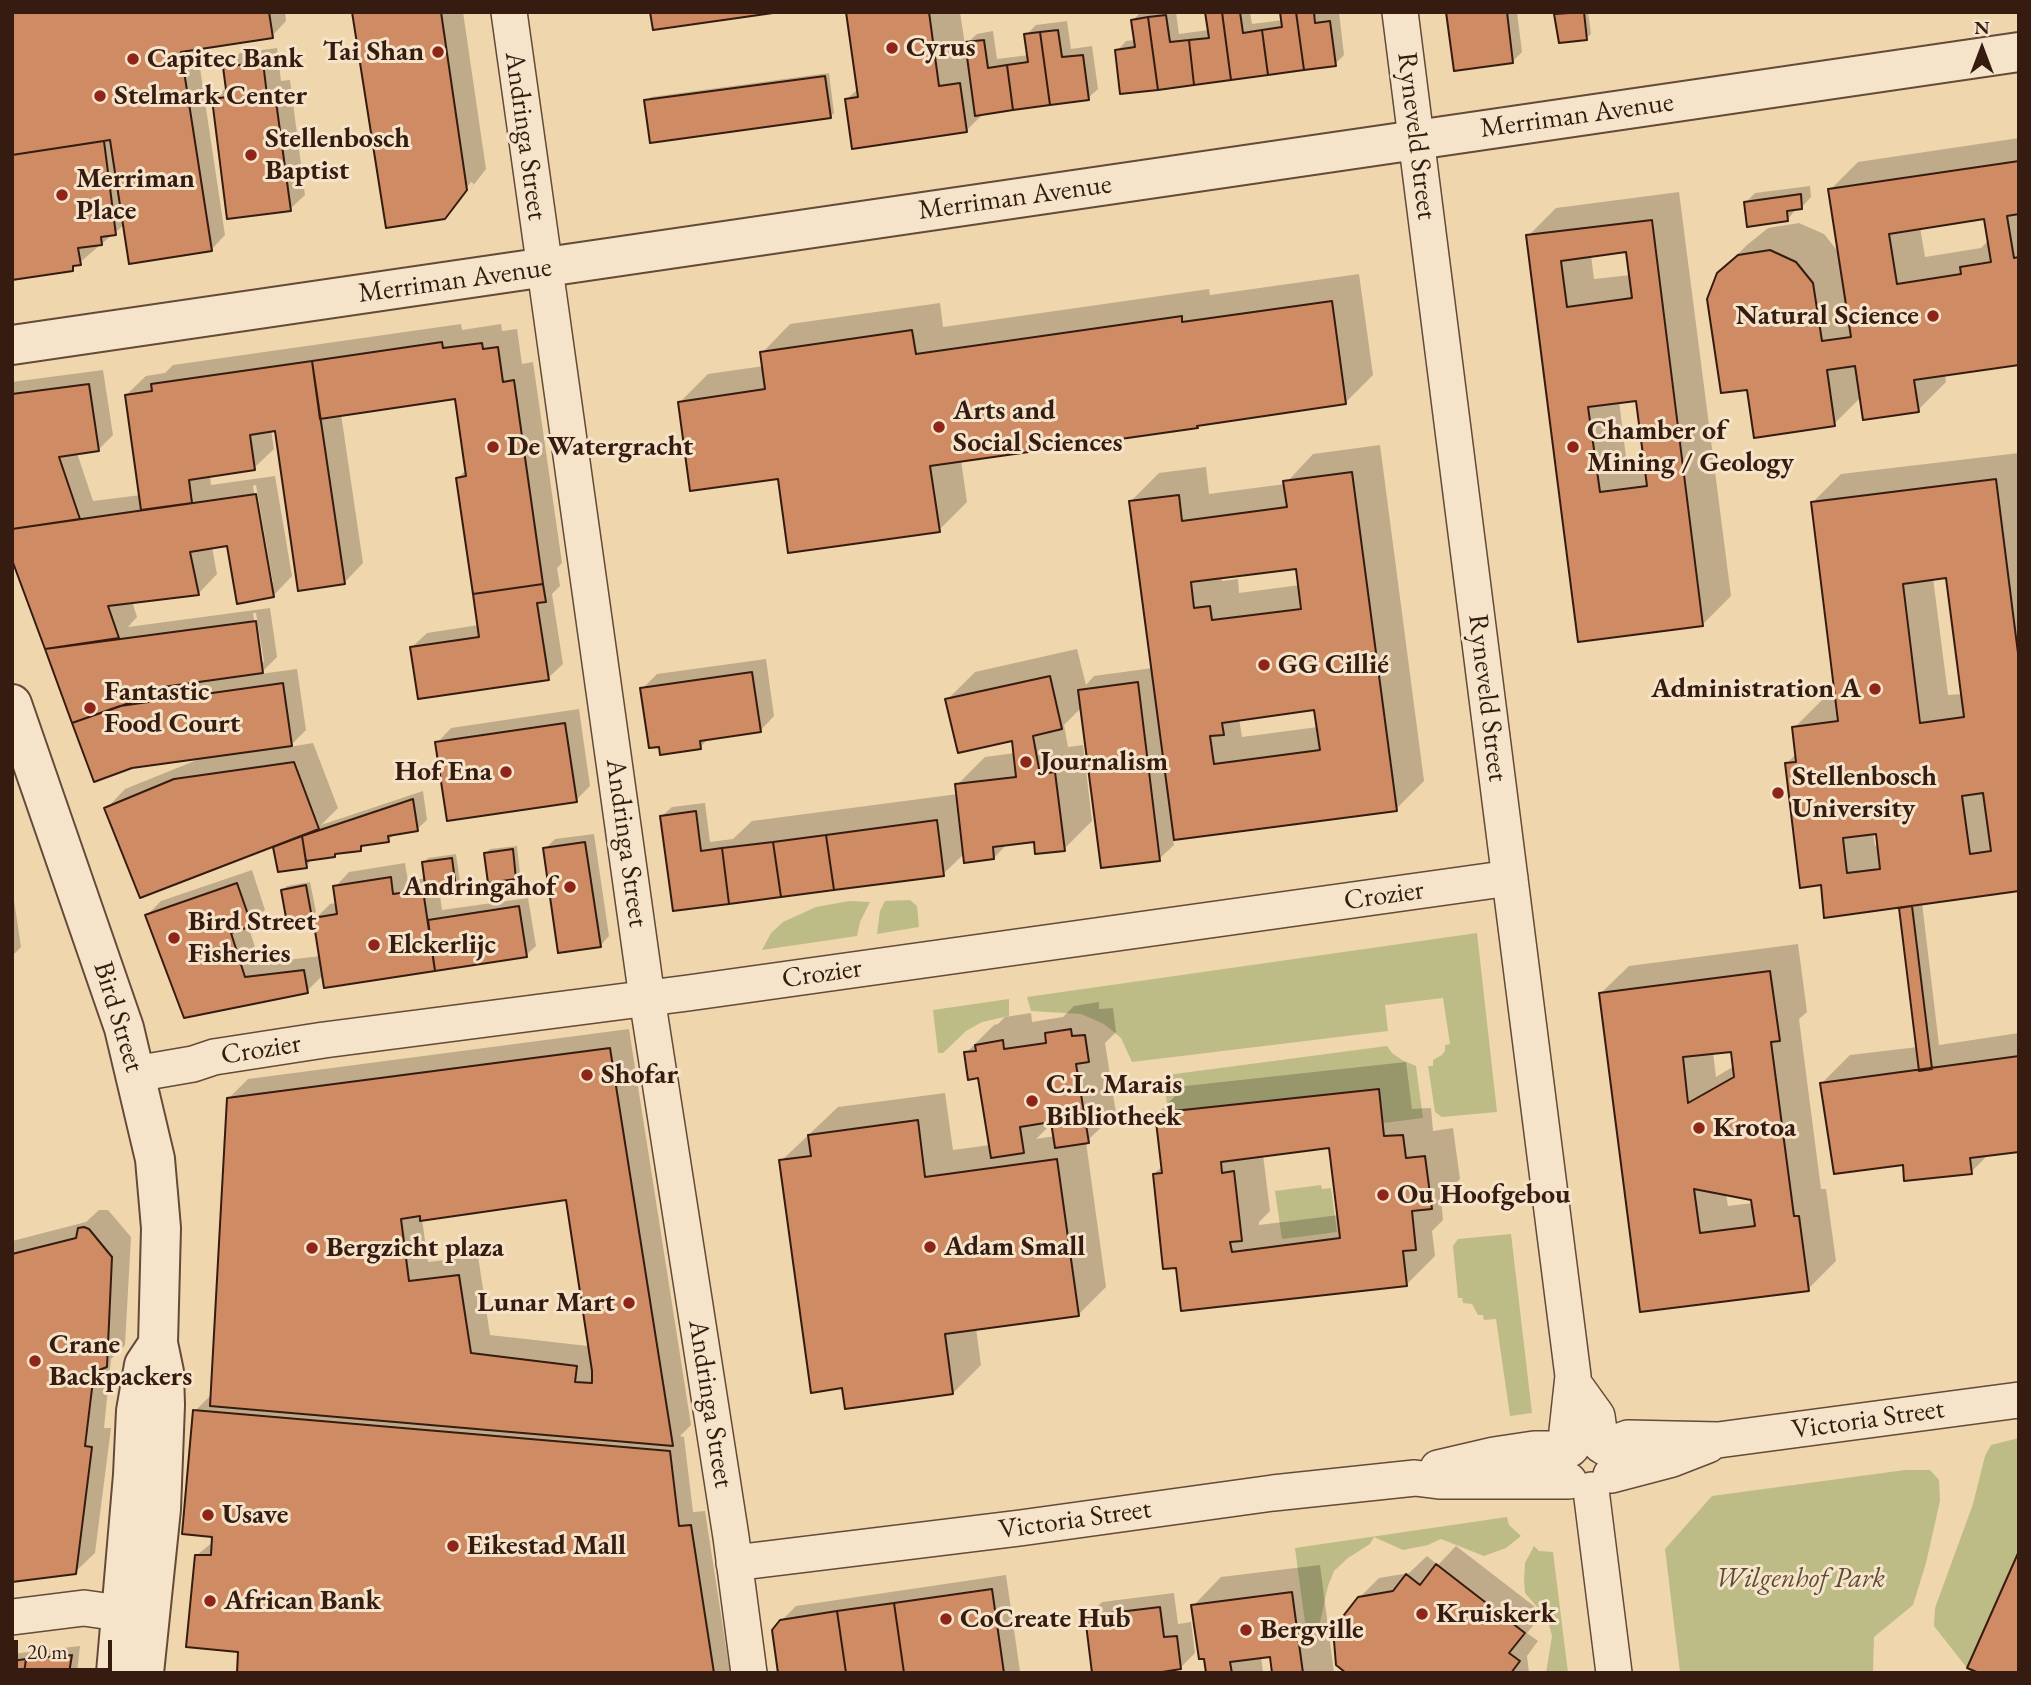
<!DOCTYPE html>
<html>
<head>
<meta charset="utf-8">
<style>
  body { margin:0 }
  #map { position:relative; width:2031px; height:1685px; overflow:hidden; background:#efd6ad; font-family:"EB Garamond",serif }
  canvas { display:block }
  .frame { position:absolute; inset:0; border:14px solid #361b11; pointer-events:none }
  .north { position:absolute; left:1947px; top:14px; width:70px; height:70px; -webkit-text-stroke:5px #f5e4ca; paint-order:stroke; rotate:0deg; font-size:19px; font-weight:700; line-height:28px; text-align:center; color:#361b11 }
  .north::after { content:''; display:block; margin:auto; width:24px; height:32px; background:#361b11; clip-path:polygon(50% 0,100% 100%,50% 72%,0 100%) }
  .scale { position:absolute; left:14px; top:1640px; width:98px; height:32px; box-sizing:border-box; border:4px solid #361b11; border-top:0; padding-left:9px; font-size:21px; line-height:24px; white-space:nowrap; color:#361b11; -webkit-text-stroke:5px #f5e4ca; paint-order:stroke }
</style>
</head>
<body>
<div id="map">
<canvas width="2031" height="1685"></canvas>
<div class="frame"></div>
<div class="north">N</div>
<div class="scale">20 m</div>
</div>
<script>
const c = document.querySelector('canvas').getContext('2d');
c.lineJoin = 'round';
function paint(path, color) { c.fillStyle = color; c.fill(path, 'evenodd'); }
const shape = rows => new Path2D(rows.map(r => 'M' + r).join(''));
function trace(path, color, width, dash) { c.strokeStyle = color; c.lineWidth = width; c.lineCap = dash ? 'butt' : 'round'; c.setLineDash(dash || []); c.stroke(path); }
function drawText(font, color, halo, rows, align = 'center') {
  c.font = font + ' "EB Garamond",serif'; c.lineWidth = 6; c.setLineDash([]); c.textBaseline = 'middle'; c.strokeStyle = halo; c.fillStyle = color; for (const [text, x, y, turn = 0] of rows) {
    c.save(); c.translate(x, y); c.rotate((+turn || 0) * Math.PI / 180); c.textAlign = isNaN(turn) ? turn : align; if (halo) c.strokeText(text, 0, 0); c.fillText(text, 0, 0); c.restore();
  }
}
const green = shape([
  [910,900,917,906,919,927,877,934,880,911,885,901],
  [849,901,870,902,860,922,857,936,762,950,771,933,783,922,816,907],
  [1477,933,1497,1112,1442,1117,1435,1112,1428,1066,1433,1066,1433,1060,1442,1055,1445,1051,1445,1045,1450,1044,1443,998,1385,1005,1388,1031,1132,1062,1121,1038,1104,1024,1081,1014,1031,1011,1027,997],
  [1009,999,1009,1016,982,1022,966,1031,943,1053,938,1053,933,1010],
  [1387,1046,1392,1053,1402,1060,1416,1066,1423,1118,1383,1123,1378,1089,1168,1112,1164,1081,1167,1075],
  [1321,1185,1322,1189,1331,1188,1337,1232,1282,1239,1275,1191],
  [1511,1234,1532,1413,1510,1416,1496,1319,1484,1320,1483,1315,1478,1315,1472,1304,1463,1303,1462,1298,1458,1298,1453,1246,1458,1239],
  [2019,1438,2019,1551,1967,1668,1934,1626,1935,1608,1973,1504,1985,1456,1991,1445],
  [1905,1470,1930,1470,1939,1480,1940,1501,1926,1563,1913,1605,1874,1637,1873,1673,1680,1673,1665,1549,1712,1496],
  [1507,1517,1509,1525,1521,1536,1506,1548,1484,1556,1441,1539,1428,1545,1403,1550,1374,1537,1370,1544,1348,1558,1334,1571,1328,1586,1320,1622,1308,1645,1295,1548],
  [1534,1546,1539,1551,1553,1552,1568,1673,1546,1673,1552,1636,1549,1625,1545,1616,1525,1593,1524,1580,1525,1563]
]);
const shadow = shape([
  [12,12,285,12,286,21,272,36,197,48,225,235,211,250,125,224,72,269,12,278],
  [354,12,463,12,486,169,462,200,474,184,471,182,456,201,460,201,444,217],
  [848,12,960,12,965,45,977,34,993,31,997,59,1029,55,1026,35,1036,25,1067,21,1071,49,1092,46,1098,89,1088,98,984,113,966,131,847,99,859,88],
  [1141,12,1176,12,1179,34,1209,30,1207,12,1250,12,1252,24,1283,20,1282,12,1324,12,1324,14,1339,12,1344,55,1335,64,1117,51,1126,41,1136,40,1133,20],
  [1447,12,1517,12,1522,52,1512,62],
  [1558,12,1588,12,1591,34,1586,38,1556,14],
  [277,48,281,81,290,80,305,195,290,209,213,100,228,86,225,67,240,53],
  [829,73,834,113,830,117,646,101,651,97],
  [2019,138,2019,363,1945,374,1946,382,1918,410,1861,397,1834,424,1749,388,1718,274,1747,245,1768,228,1799,223,1824,234,1840,254,1830,190,1858,162],
  [1986,217,1989,240,1981,248,1925,257,1920,227],
  [1810,186,1811,197,1802,207,1797,208,1787,220,1745,203,1755,193],
  [1679,192,1731,596,1703,624,1580,640,1528,236,1556,208],
  [1628,250,1631,275,1594,279,1591,255],
  [1637,399,1645,463,1627,465,1619,401],
  [1359,274,1373,375,1345,403,1200,424,1197,427,961,460,967,502,939,530,779,477,680,402,708,374,764,366,762,353,790,324,940,303,943,327,1209,289,1210,295],
  [461,324,462,330,501,324,502,331,517,329,522,364,533,362,562,563,557,568,560,586,552,594,563,664,548,678,412,647,427,633,479,625,458,478,467,469,457,398,341,414,363,563,344,583,276,429,271,430,274,449,254,468,210,475,211,485,275,476,292,576,273,596,228,544,212,547,217,574,198,594,132,601,137,617,128,627,270,608,277,657,260,674,297,669,306,730,289,747,313,743,338,808,321,825,423,791,427,820,417,829,396,833,388,840,366,843,361,849,310,859,310,862,306,866,279,870,274,844,106,809,125,789,202,758,132,766,95,780,12,555,12,382,103,370,113,435,98,450,77,453,93,501,141,495,126,395,146,376,165,373,173,365],
  [256,485,273,583,269,583,253,486],
  [253,613,256,613,264,662,260,662],
  [310,832,311,835,277,847,277,843],
  [1380,445,1424,781,1396,809,1173,838,1174,845,1159,859,1082,707,1064,725,1068,747,1083,745,1092,821,1064,849,1036,840,1008,843,994,858,965,853,943,874,674,909,662,816,672,807,705,803,710,842,733,839,752,821,958,794,957,785,985,757,1015,753,1014,738,947,700,975,672,1077,649,1086,685,1094,676,1153,668,1131,501,1159,473,1206,467,1209,494,1285,484,1313,454],
  [1298,567,1300,585,1239,593,1238,579,1222,581,1221,576],
  [1316,708,1318,727,1242,737,1239,718],
  [2019,453,2019,889,1922,903,1939,1045,2019,1033,2019,1150,1989,1154,1971,1172,1904,1163,1822,1083,1850,1055,1918,1047,1901,909,1905,905,1822,884,1786,764,1797,753,1794,728,1822,700,1837,698,1813,502,1841,474],
  [1948,576,1963,694,1948,695,1933,578],
  [1878,832,1879,845,1875,846,1873,833],
  [766,659,774,716,760,731,709,738,700,747,642,689,657,674],
  [579,709,590,786,576,800,437,743,451,728],
  [594,834,609,936,600,946,545,849,555,839],
  [517,846,520,873,516,877,486,853,490,849],
  [456,854,460,882,455,886,439,888,442,910,528,898,536,946,526,955,325,986,323,975,307,991,185,1016,147,915,161,901,252,870,265,910,248,925,260,963,321,956,315,919,330,904,337,903,335,887,349,872,405,863,408,881,426,878,423,863,428,858],
  [310,882,316,912,311,916,283,890,287,886],
  [12,887,21,947,12,956],
  [1798,944,1807,1012,1799,1019,1821,1189,1826,1189,1836,1261,1808,1289,1641,1310,1600,994,1629,966],
  [1732,1050,1734,1066,1716,1077,1713,1052],
  [1726,1194,1753,1199,1753,1203,1728,1206],
  [1099,1002,1099,1009,1113,1008,1116,1032,1105,1043,1116,1113,1086,1142,1106,1287,1078,1315,976,1328,981,1365,953,1393,844,1386,781,1161,838,1107,945,1093,953,1150,990,1145,980,1076,966,1053,994,1025,998,1024,1005,1017,1031,1013,1032,1022,1063,1017,1074,1006],
  [1053,1122,1055,1136,1036,1139],
  [629,1029,691,1425,680,1436,684,1437,693,1512,705,1511,730,1673,238,1673,240,1650,197,1555,214,1541,195,1411,210,1396,212,1397,229,1098,248,1079],
  [568,1198,588,1346,490,1335,478,1256,428,1262,422,1219],
  [1406,1062,1412,1109,1431,1108,1433,1131,1453,1128,1460,1179,1441,1198,1443,1220,1432,1231,1435,1256,1406,1285,1178,1266,1154,1174,1163,1166,1157,1114,1185,1086],
  [1330,1146,1339,1215,1259,1225,1259,1222,1270,1211,1263,1155],
  [99,1210,108,1210,131,1237,125,1345,111,1359,104,1428,111,1428,95,1553,75,1572,12,1580,12,1241,86,1222],
  [1456,1546,1543,1613,1527,1633,1538,1641,1527,1656,1529,1673,1349,1673,1359,1598,1379,1578,1409,1573,1427,1556,1438,1565],
  [1320,1565,1334,1673,1274,1673,1272,1655,1261,1656,1263,1673,1208,1673,1193,1606,1221,1577],
  [1006,1575,1020,1671,1018,1673,780,1673,781,1621,796,1606],
  [1174,1593,1178,1624,1191,1622,1195,1653,1180,1668,1087,1617,1102,1602],
  [80,1646,77,1673,12,1673,12,1654]
]);
const building = shape([
  [12,12,269,12,273,38,181,52,212,251,129,264,110,140,12,155,12,12],
  [352,12,441,12,467,190,445,219,386,228,352,12],
  [650,12,780,12,653,30,650,12],
  [846,12,929,12,939,86,960,83,967,132,852,149,845,99,858,97,846,12],
  [1205,12,1222,12,1231,80,1194,85,1189,40,1209,38,1205,12],
  [1222,12,1240,12,1243,33,1262,30,1268,75,1231,80,1222,12],
  [1280,12,1296,12,1304,70,1268,75,1262,30,1282,27,1280,12],
  [1296,12,1314,12,1315,23,1330,21,1336,66,1304,70,1296,12],
  [1446,12,1507,12,1513,63,1454,71,1446,12],
  [1584,12,1587,40,1559,43,1554,14,1584,12],
  [1166,15,1170,42,1189,40,1194,85,1158,90,1148,17,1166,15],
  [1148,17,1158,90,1120,94,1115,50,1135,47,1131,20,1148,17],
  [1058,30,1062,57,1083,55,1089,100,1050,105,1040,32,1058,30],
  [1040,32,1050,105,1013,110,1007,65,1028,62,1024,34,1040,32],
  [984,40,988,68,1007,65,1013,110,975,116,965,42,984,40],
  [263,62,267,95,275,94,291,211,227,219,212,99,227,97,223,67,263,62],
  [825,76,831,118,650,143,644,100,825,76],
  [104,141,116,235,101,237,102,245,78,248,81,265,73,266,73,271,12,280,12,155,104,141],
  [2019,161,2019,214,2007,216,2014,258,2019,257,2019,365,1914,380,1919,412,1863,420,1855,366,1827,370,1835,426,1754,438,1747,390,1721,393,1707,299,1717,273,1738,255,1770,250,1796,262,1813,283,1822,341,1851,337,1828,189,2019,161],
  [1984,219,1991,262,1960,267,1961,274,1897,284,1889,234,1984,219],
  [1801,194,1802,209,1787,211,1788,221,1747,227,1744,202,1801,194],
  [1652,220,1703,626,1578,642,1526,235,1652,220],
  [1626,252,1632,298,1567,307,1561,261,1626,252],
  [1636,401,1647,486,1600,492,1588,407,1636,401],
  [1332,301,1346,404,1197,426,1198,428,930,466,940,532,788,553,778,479,690,491,678,402,765,389,760,352,912,330,916,354,1182,316,1182,322,1332,301],
  [442,342,443,348,482,343,483,349,498,347,503,382,514,380,543,584,473,594,456,478,466,476,455,399,320,419,312,361,442,342],
  [312,361,345,584,298,591,275,431,250,435,255,470,189,480,192,503,141,510,125,395,152,391,151,384,312,361],
  [89,384,99,451,59,457,80,519,12,529,12,394,89,384],
  [1352,472,1397,811,1174,840,1129,501,1179,495,1182,521,1287,507,1283,481,1352,472],
  [1296,569,1301,609,1212,620,1210,606,1194,608,1191,582,1296,569],
  [1314,710,1320,750,1214,764,1210,736,1224,735,1222,723,1314,710],
  [1996,479,2019,661,2019,891,1824,918,1821,885,1800,888,1785,763,1796,762,1792,727,1838,721,1811,502,1996,479],
  [1946,578,1964,717,1920,723,1903,584,1946,578],
  [1983,793,1991,851,1970,854,1962,796,1983,793],
  [1876,834,1880,869,1847,873,1843,838,1876,834],
  [256,494,274,597,237,604,227,546,190,552,199,595,108,606,119,638,45,649,12,560,12,529,256,494],
  [543,584,546,602,537,603,549,680,418,699,410,647,479,637,473,594,543,584],
  [256,621,263,673,163,687,164,691,72,723,45,649,256,621],
  [752,672,761,732,700,741,701,749,660,755,659,747,649,748,640,688,752,672],
  [1050,676,1062,729,1033,736,1040,774,1055,772,1065,851,1035,854,1034,842,993,847,994,859,964,863,955,784,1016,777,1012,741,958,753,945,699,1050,676],
  [1138,682,1160,861,1101,868,1078,690,1138,682],
  [283,683,292,746,132,768,94,782,72,723,120,706,283,683],
  [565,723,577,802,447,821,435,742,565,723],
  [294,762,319,829,140,898,104,808,174,779,294,762],
  [413,799,418,831,388,836,389,842,361,846,361,851,335,854,335,857,306,861,302,836,413,799],
  [696,811,701,851,722,848,729,904,673,911,660,816,696,811],
  [937,820,944,876,834,890,826,835,937,820],
  [826,835,834,890,781,897,773,842,826,835],
  [302,836,307,868,278,872,273,847,302,836],
  [585,842,601,947,558,953,543,848,585,842],
  [773,842,781,897,729,904,722,848,773,842],
  [513,849,516,879,488,883,484,853,513,849],
  [452,858,456,888,426,892,422,862,452,858],
  [391,877,393,894,423,890,435,971,324,988,313,918,337,914,333,886,391,877],
  [237,883,252,926,231,933,245,977,304,970,308,993,184,1018,145,915,237,883],
  [306,885,312,918,287,923,281,890,306,885],
  [519,906,527,957,435,971,428,920,519,906],
  [1912,906,1932,1069,1919,1071,1899,908,1912,906],
  [1770,971,1780,1041,1771,1042,1794,1216,1799,1216,1809,1291,1640,1312,1599,993,1770,971],
  [1731,1052,1734,1077,1688,1103,1683,1057,1731,1052],
  [1694,1189,1751,1200,1755,1226,1700,1233,1694,1189],
  [1071,1029,1072,1036,1085,1035,1089,1062,1076,1064,1089,1143,1055,1148,1051,1122,1020,1127,1024,1153,991,1158,978,1078,968,1080,964,1052,976,1051,975,1045,1003,1040,1004,1049,1046,1043,1045,1033,1071,1029],
  [610,1048,673,1446,210,1406,227,1098,610,1048],
  [566,1200,592,1371,592,1383,575,1382,577,1366,471,1353,459,1275,409,1281,401,1219,420,1216,420,1221,566,1200],
  [2019,1056,2019,1152,1970,1158,1972,1174,1904,1181,1903,1165,1834,1174,1820,1083,2019,1056],
  [1379,1089,1384,1136,1403,1135,1406,1158,1425,1156,1432,1209,1412,1211,1416,1250,1403,1251,1407,1286,1181,1311,1176,1268,1163,1269,1153,1174,1162,1173,1155,1113,1379,1089],
  [1329,1148,1340,1238,1232,1252,1230,1242,1242,1241,1234,1171,1222,1173,1221,1162,1329,1148],
  [918,1120,925,1177,1057,1159,1079,1316,945,1334,953,1394,845,1409,842,1388,811,1393,779,1160,811,1156,808,1135,918,1120],
  [84,1227,89,1229,112,1257,107,1367,94,1372,85,1446,92,1447,76,1574,12,1582,12,1254,76,1238,78,1228,84,1227],
  [193,1410,670,1451,679,1526,691,1525,714,1673,237,1673,238,1652,186,1647,195,1555,211,1555,212,1537,182,1534,193,1410],
  [2019,1551,2019,1673,1979,1673,1967,1668,2019,1551],
  [1436,1564,1525,1633,1509,1653,1520,1661,1511,1673,1346,1673,1336,1665,1333,1629,1358,1597,1393,1591,1406,1574,1420,1585,1436,1564],
  [992,1589,1004,1673,904,1673,894,1603,992,1589],
  [1292,1592,1303,1673,1272,1673,1270,1657,1230,1662,1232,1673,1206,1673,1204,1659,1199,1659,1191,1605,1292,1592],
  [894,1603,904,1673,846,1673,837,1611,894,1603],
  [1160,1607,1164,1637,1177,1636,1181,1669,1156,1673,1092,1673,1085,1616,1160,1607],
  [837,1611,846,1673,778,1673,772,1630,780,1620,837,1611],
  [72,1655,69,1673,24,1673,26,1659,72,1655],
  [26,1659,24,1673,12,1673,12,1661,26,1659]
]);
const minor = shape([
  [509,12,647,998,731,1537,749,1673],
  [1400,12,1573,1376,1567,1431,1572,1447],
  [135,1074,193,1064,214,1057,324,1040,688,993,1510,878],
  [1574,1384,1597,1416,1601,1445],
  [1604,1447,1628,1438,1718,1440,2019,1400],
  [1438,1468,1494,1455,1534,1449,1570,1449],
  [1611,1475,1672,1459,1708,1445],
  [1591,1490,1614,1673],
  [734,1563,1020,1528,1273,1493,1415,1478,1439,1481,1569,1481],
  [12,1617,84,1608,147,1617]
]);
const tertiary = shape([
  [12,345,2019,52],
  [12,704,124,1028,155,1159,161,1228,158,1343,164,1372,165,1405,161,1509,144,1673],
  [116,1673,133,1475,136,1411,144,1365,154,1350]
]);
const markers = [
  [892,48,7,"#8f2418"],
  [438,52,7,"#8f2418"],
  [133,59,7,"#8f2418"],
  [100,96,7,"#8f2418"],
  [251,155,7,"#8f2418"],
  [62,195,7,"#8f2418"],
  [1933,316,7,"#8f2418"],
  [939,427,7,"#8f2418"],
  [493,447,7,"#8f2418"],
  [1573,447,7,"#8f2418"],
  [1264,665,7,"#8f2418"],
  [1875,689,7,"#8f2418"],
  [90,708,7,"#8f2418"],
  [1026,762,7,"#8f2418"],
  [506,772,7,"#8f2418"],
  [1778,793,7,"#8f2418"],
  [570,887,7,"#8f2418"],
  [174,938,7,"#8f2418"],
  [374,945,7,"#8f2418"],
  [587,1075,7,"#8f2418"],
  [1032,1101,7,"#8f2418"],
  [1699,1128,7,"#8f2418"],
  [1383,1195,7,"#8f2418"],
  [930,1247,7,"#8f2418"],
  [312,1248,7,"#8f2418"],
  [629,1303,7,"#8f2418"],
  [35,1361,7,"#8f2418"],
  [208,1515,7,"#8f2418"],
  [453,1546,7,"#8f2418"],
  [210,1601,7,"#8f2418"],
  [1422,1614,7,"#8f2418"],
  [946,1619,7,"#8f2418"],
  [1246,1630,7,"#8f2418"]
];
const poiNames = [
  ["Cyrus",906,48],
  ["Tai Shan",424,52,"right"],
  ["Capitec Bank",147,59],
  ["Stelmark Center",114,96],
  ["Stellenbosch",265,139],
  ["Baptist",265,171],
  ["Merriman",76,179],
  ["Place",76,211],
  ["Natural Science",1919,316,"right"],
  ["Arts and",953,411],
  ["Social Sciences",953,443],
  ["Chamber of",1587,431],
  ["Mining / Geology",1587,463],
  ["De Watergracht",507,447],
  ["GG Cillié",1278,665],
  ["Administration A",1861,689,"right"],
  ["Fantastic",104,692],
  ["Food Court",104,724],
  ["Journalism",1040,762],
  ["Hof Ena",492,772,"right"],
  ["Stellenbosch",1792,777],
  ["University",1792,809],
  ["Andringahof",556,887,"right"],
  ["Bird Street",188,922],
  ["Fisheries",188,954],
  ["Elckerlijc",388,945],
  ["Shofar",601,1075],
  ["C.L. Marais",1046,1085],
  ["Bibliotheek",1046,1117],
  ["Krotoa",1713,1128],
  ["Ou Hoofgebou",1397,1195],
  ["Adam Small",944,1247],
  ["Bergzicht plaza",326,1248],
  ["Lunar Mart",615,1303,"right"],
  ["Crane",49,1345],
  ["Backpackers",49,1377],
  ["Usave",222,1515],
  ["Eikestad Mall",467,1546],
  ["African Bank",224,1601],
  ["Kruiskerk",1436,1614],
  ["CoCreate Hub",960,1619],
  ["Bergville",1260,1630]
];
const streetNames = [
  ["Merriman Avenue",1577,116,-8],
  ["Andringa Street",525,136,82],
  ["Ryneveld Street",1416,136,83],
  ["Merriman Avenue",1015,198,-8],
  ["Merriman Avenue",455,281,-8],
  ["Ryneveld Street",1487,698,83],
  ["Andringa Street",626,843,82],
  ["Crozier",1384,896,-8],
  ["Crozier",822,974,-8],
  ["Bird Street",118,1017,73],
  ["Crozier",261,1050,-9],
  ["Andringa Street",710,1404,81],
  ["Victoria Street",1868,1420,-8],
  ["Victoria Street",1075,1520,-8]
];
const parkNames = [
  ["Wilgenhof Park",1800,1579]
];
paint(green, '#bebc86');
paint(shadow, '#0003');
paint(building, '#cf8b63');
trace(building, '#361b11', 2);
trace(minor, '#644a38', 38);
trace(tertiary, '#644a38', 42);
trace(minor, '#f5e4ca', 35);
trace(tertiary, '#f5e4ca', 38);
for (const [x, y, r, color] of markers) { const dot = new Path2D(); dot.arc(x, y, r, 0, 2 * Math.PI); c.fillStyle = color; c.fill(dot); trace(dot, '#f5e4ca', 2.5); }
drawText('bold 28px', '#361b11', '#f5e4ca', poiNames, 'left');
drawText('28px', '#361b11', '#f5e4ca', streetNames);
drawText('italic 28px', '#5f4b34', '#f5e4ca', parkNames);
</script>
</body>
</html>
